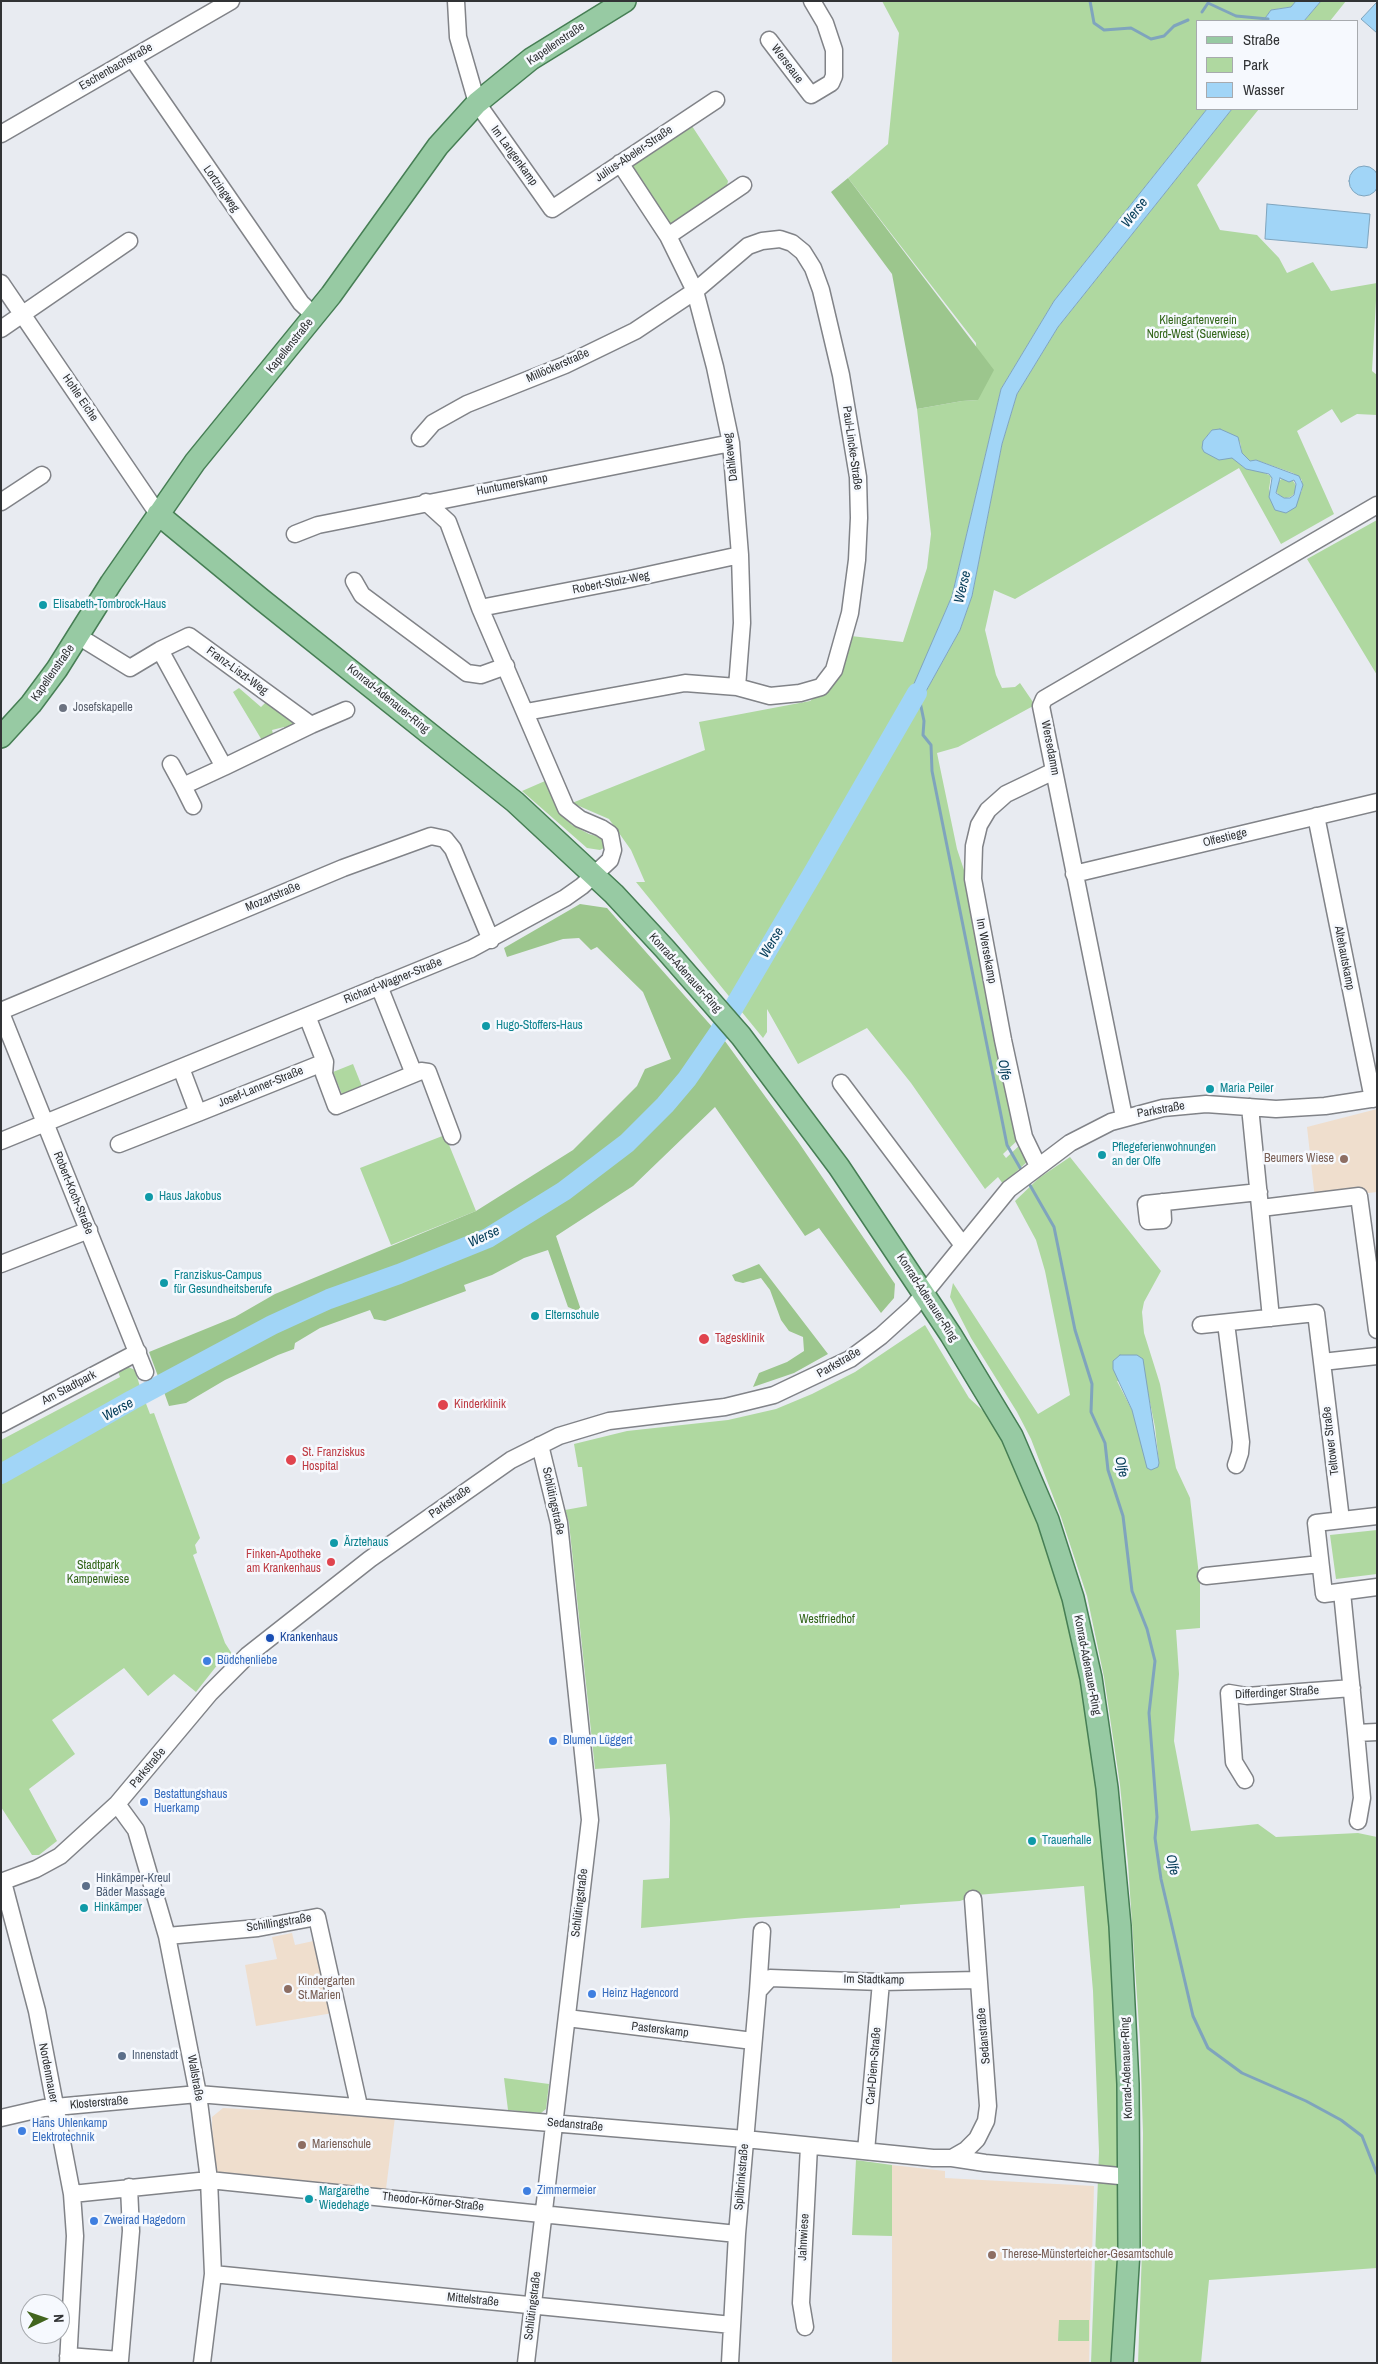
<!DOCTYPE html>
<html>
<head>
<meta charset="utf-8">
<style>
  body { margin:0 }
  #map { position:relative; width:1378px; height:2364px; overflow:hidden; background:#e8ebf1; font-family:"Archivo Narrow",sans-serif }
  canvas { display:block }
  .frame { position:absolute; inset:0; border:2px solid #313335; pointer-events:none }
  .legend { position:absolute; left:1196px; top:20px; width:162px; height:90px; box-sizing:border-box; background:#f6f9fe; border:1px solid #a7aaae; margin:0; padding:6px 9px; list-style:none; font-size:15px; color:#313335 }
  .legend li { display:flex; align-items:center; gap:10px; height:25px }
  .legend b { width:25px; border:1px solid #a7aaae }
  .north { position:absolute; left:20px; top:2294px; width:50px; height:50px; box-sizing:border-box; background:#f6f9fe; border:1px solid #a7aaae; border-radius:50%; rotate:87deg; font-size:14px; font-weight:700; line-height:20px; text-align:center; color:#313335 }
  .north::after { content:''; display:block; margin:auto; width:18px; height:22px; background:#42651e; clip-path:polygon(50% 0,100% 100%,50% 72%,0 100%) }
</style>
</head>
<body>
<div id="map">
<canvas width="1378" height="2364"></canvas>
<div class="frame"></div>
<ul class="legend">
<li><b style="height:6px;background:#97caa3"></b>Straße</li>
<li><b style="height:14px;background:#afd8a0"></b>Park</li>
<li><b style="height:14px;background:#a1d5f7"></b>Wasser</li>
</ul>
<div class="north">N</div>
</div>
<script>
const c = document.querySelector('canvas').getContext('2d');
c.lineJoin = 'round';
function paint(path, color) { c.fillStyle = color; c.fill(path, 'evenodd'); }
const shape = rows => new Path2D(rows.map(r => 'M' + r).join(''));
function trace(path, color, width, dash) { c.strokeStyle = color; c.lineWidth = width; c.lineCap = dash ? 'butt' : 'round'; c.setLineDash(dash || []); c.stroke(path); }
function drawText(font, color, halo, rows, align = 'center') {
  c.font = font + ' "Archivo Narrow",sans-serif'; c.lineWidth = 5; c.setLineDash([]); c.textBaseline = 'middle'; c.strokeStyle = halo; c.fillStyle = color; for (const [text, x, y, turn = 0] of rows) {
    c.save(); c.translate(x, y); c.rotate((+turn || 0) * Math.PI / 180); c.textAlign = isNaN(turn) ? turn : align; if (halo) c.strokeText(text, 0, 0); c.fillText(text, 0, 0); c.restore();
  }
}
const education = shape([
  [1377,1109,1377,1192,1315,1199,1307,1127],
  [292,1933,295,1945,318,1940,333,2013,256,2026,245,1965,277,1959,272,1937],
  [269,2106,395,2117,386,2189,213,2172,212,2117,223,2108,259,2110],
  [892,2165,945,2171,945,2178,1094,2186,1089,2363,892,2363]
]);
const green = shape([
  [882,1,1296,1,1291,7,1271,10,1263,21,1197,21,1197,109,1207,109,1054,301,1001,389,952,596,913,687,905,715,925,693,960,630,972,596,1002,444,1017,394,1058,327,1232,109,1259,109,1197,185,1220,230,1257,235,1279,258,1287,273,1313,262,1331,291,1377,283,1372,371,1377,375,1377,415,1357,414,1341,423,1332,409,1297,431,1334,514,1281,544,1239,468,1015,599,994,590,985,630,996,675,1002,688,1015,687,1020,683,1035,705,958,747,937,753,957,849,967,879,1020,1138,1003,1154,1006,1158,1021,1144,1028,1161,1003,1184,998,1177,985,1189,911,1083,867,1028,798,1064,767,1009,767,1032,763,1038,636,882,645,882,631,850,609,819,572,803,705,750,699,722,810,701,830,686,851,636,903,642,927,568,931,534,917,409,962,401,978,400,976,343,848,178,888,144,899,33],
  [1212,430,1240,442,1242,453,1250,461,1256,460,1293,473,1302,480,1302,491,1275,510,1269,489,1271,476,1258,470,1246,469,1232,457,1203,441],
  [1321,1,1346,1,1330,21,1304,21],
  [688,126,692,126,728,181,726,190,674,225,665,222,632,172,634,162],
  '1276 488a10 10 0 1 1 20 0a10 10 0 1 1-20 0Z',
  [1377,520,1377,675,1307,559],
  [239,688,261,707,268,700,295,721,293,729,286,731,284,727,272,730,274,737,263,742,233,692],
  [545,781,561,813,572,825,589,834,603,838,606,843,604,848,600,850,587,848,522,791],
  [353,1064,363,1089,343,1097,333,1072],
  [445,1135,476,1211,391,1245,360,1168],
  [1070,1157,1161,1271,1144,1302,1142,1312,1144,1333,1160,1384,1176,1468,1190,1498,1200,1584,1200,1628,1176,1630,1179,1674,1174,1741,1191,1831,1258,1824,1276,1837,1358,1833,1377,1837,1377,2268,1209,2280,1201,2363,1138,2363,1142,2251,1143,2133,1140,2041,1128,1864,1120,1785,1104,1677,1087,1596,1061,1517,1031,1439,1017,1412,971,1338,950,1297,953,1283,1038,1414,1070,1395,1045,1271,1036,1240,1015,1201,1039,1178],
  [1117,1381,1147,1388,1155,1427,1159,1463,1142,1444,1132,1410],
  [925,1325,969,1398,990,1417,1029,1496,1065,1597,1086,1702,1098,1787,1111,1922,1120,2105,1118,2246,1114,2326,1110,2363,1091,2363,1099,2152,1093,1991,1084,1886,977,1895,960,1901,900,1905,900,1908,745,1918,641,1928,643,1880,669,1878,670,1819,666,1764,595,1769,569,1523,565,1510,587,1506,582,1467,578,1467,574,1444,627,1431,728,1420,776,1409,812,1394,855,1372],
  [124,1365,135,1370,141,1390,1,1466,1,1440,120,1377,117,1369],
  [145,1401,150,1414,154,1413,200,1538,195,1545,197,1553,193,1555,225,1643,234,1657,222,1659,196,1692,174,1674,148,1696,124,1668,52,1720,75,1754,29,1789,57,1841,39,1855,32,1855,1,1807,1,1480],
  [1377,1530,1377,1574,1336,1579,1330,1535],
  [504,2078,549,2084,546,2109,541,2113,508,2110],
  [856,2160,892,2165,892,2236,852,2235],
  [1059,2320,1089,2320,1089,2341,1058,2341]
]);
const forest = shape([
  [848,178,994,370,978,400,962,401,917,409,892,274,831,192],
  [580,904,607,908,714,1029,683,1076,662,1101,623,1140,561,1189,485,1234,327,1296,269,1322,159,1379,149,1352,235,1317,275,1294,476,1211,573,1150,637,1086,645,1069,671,1059,643,992,597,947,591,950,579,938,563,939,507,957,504,948],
  [722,1037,799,1143,895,1284,894,1298,881,1313,819,1228,805,1236,715,1107,633,1186,556,1236,582,1313,568,1307,548,1250,524,1258,492,1275,464,1285,466,1291,385,1321,374,1319,370,1310,320,1328,295,1343,294,1349,278,1355,225,1380,186,1403,169,1406,164,1392,274,1328,330,1303,401,1278,489,1242,567,1195,630,1146,670,1107,692,1080],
  [759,1264,828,1354,794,1373,753,1387,759,1373,787,1362,804,1351,803,1337,789,1331,781,1320,770,1290,761,1278,743,1283,735,1281,732,1275]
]);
const water = shape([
  [1296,1,1321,1,1304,21,1263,21,1271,10,1291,7,1296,1],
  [1377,2,1377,33,1361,19,1377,2],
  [1207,109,1232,109,1058,327,1017,394,1002,444,972,596,960,630,925,693,905,716,910,693,952,596,1001,389,1054,301,1207,109],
  '1349 181a15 15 0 1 1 30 0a15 15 0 1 1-30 0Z',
  [1267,204,1370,214,1367,248,1265,239,1267,204],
  [1220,429,1238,437,1242,453,1250,461,1256,460,1299,476,1303,485,1296,507,1286,513,1275,510,1269,497,1272,478,1269,474,1246,469,1232,458,1219,460,1204,452,1202,448,1203,441,1212,430,1220,429],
  [1280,478,1289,482,1294,480,1296,484,1294,495,1290,498,1284,498,1276,493,1280,478],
  [1120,1355,1137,1355,1143,1359,1159,1463,1158,1467,1151,1470,1147,1468,1132,1410,1113,1369,1113,1361,1120,1355]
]);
const stream = shape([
  [1090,1,1094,23,1104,30,1131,28,1151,39,1164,36,1174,26,1188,20],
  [1202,12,1208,3,1236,16,1268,19],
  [919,697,924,721,923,735,931,745,932,771,1007,1145,1023,1173],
  [1027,1180,1054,1227,1075,1330,1092,1384,1091,1412,1105,1443,1108,1470,1123,1516,1132,1591,1147,1629,1155,1661,1149,1713,1157,1817,1155,1838,1161,1879,1193,2016,1208,2048,1242,2073,1306,2101,1341,2120,1362,2136,1377,2174]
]);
const river = shape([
  [1,1474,132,1400,272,1325,329,1299,399,1274,488,1238,564,1191,627,1143,665,1105,687,1079,718,1034,813,873,917,693]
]);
const minor = shape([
  [456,1,458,37,477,103,552,209,716,100],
  [769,40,811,95,831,83,834,76,834,50,825,23,812,1],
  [132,58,301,303,315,316],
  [1,134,231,1],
  [620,163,668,236,695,291,715,367,731,443,740,555,742,623,737,687],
  [668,236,743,185],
  [1,283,158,514],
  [1,329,129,241],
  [420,438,433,423,467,404,565,365,635,331,695,291,748,246,762,241,780,239,792,243,803,252,813,268,821,290,841,375,858,477,859,518,857,560,850,613,834,670,821,687,800,693,770,696,737,687,685,683,526,712],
  [1,502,42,475],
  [295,534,318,525,731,443],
  [354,581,362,595,467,673,481,675,506,666],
  [480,608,630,579,740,555],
  [78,636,130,668,160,650,189,636,311,725,224,767,160,650],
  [311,725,346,710],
  [171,764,183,786],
  [193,806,183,786,224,767],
  [1316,816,1373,1099],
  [1074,874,1377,802],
  [379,986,414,1074],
  [1,1011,343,868,431,836,445,839,453,849,491,940],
  [1,1013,145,1372],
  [325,1062,324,1074,336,1106,421,1071,428,1072,452,1136],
  [841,1083,962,1244],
  [1250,1107,1271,1318],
  [198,1113,325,1062,307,1016],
  [1124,1117,1041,706,1044,699,1377,505],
  [1,1141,471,949,565,898,582,886,610,860,613,850,610,834,601,828,580,819,566,808,480,608,448,522,426,502],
  [119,1144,198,1113,181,1068],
  [1038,1166,1024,1137,1003,1040,973,879,974,846,979,825,988,810,1006,794,1054,771],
  [1162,1202,1163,1220,1148,1221,1146,1204,1259,1192],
  [1261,1208,1359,1196,1377,1330],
  [1,1264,89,1230],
  [1226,1323,1241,1442,1240,1453,1236,1465],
  [1201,1325,1316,1313,1322,1362,1377,1356],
  [1322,1362,1341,1520],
  [1,1424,138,1352],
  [1377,1516,1316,1523,1324,1594,1377,1587],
  [1206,1576,1320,1564],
  [1342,1592,1356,1733,1377,1732],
  [1356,1733,1362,1798,1358,1821],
  [1245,1780,1234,1762,1229,1693,1247,1696,1352,1688],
  [117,1804,136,1830,167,1936,198,2094,209,2180,213,2274,202,2363],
  [1,1882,36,1869,60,1856,117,1804,210,1693,248,1655,370,1559,511,1460,559,1436,609,1421,725,1407,774,1395,850,1359,881,1336,913,1307,1009,1189,1070,1143,1111,1122,1163,1108,1206,1104,1276,1109,1325,1106,1377,1098],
  [3,1882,37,2011,72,2194,75,2236,68,2363],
  [167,1936,258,1928,317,1917,359,2106],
  [758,1991,762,1931],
  [567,2018,753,2041],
  [1,2118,44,2108,198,2094,745,2139,933,2158,952,2158,966,2150,977,2139,986,2121,988,2106,973,1899],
  [866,2151,881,1982],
  [952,2158,985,2163,1130,2177],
  [72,2194,209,2180,737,2234],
  [213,2274,732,2325],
  [805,2327,801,2303,809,2146],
  [68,2356,120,2360,131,2231,129,2187],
  [526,2363,590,1820,559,1523,540,1445],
  [730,2363,737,2234,758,1991,770,1978,881,1982,978,1980]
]);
const major = shape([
  [158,514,261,599,515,802,614,894,665,949,741,1036,839,1167,951,1335,1012,1436,1048,1520,1073,1598,1091,1678,1107,1788,1120,1926,1128,2084,1129,2251,1122,2363],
  [1,737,31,704,57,669,111,583,195,462,331,295,438,146,477,103,531,59,625,1]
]);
const markers = [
  [43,605,5,"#0f9aa8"],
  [63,708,5,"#6b7280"],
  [486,1026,5,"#0f9aa8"],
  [1210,1089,5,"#0f9aa8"],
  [1102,1155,5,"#0f9aa8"],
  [1344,1159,5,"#8d6e63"],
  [149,1197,5,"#0f9aa8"],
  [164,1283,5,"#0f9aa8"],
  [535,1316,5,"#0f9aa8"],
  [704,1339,6,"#e0444e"],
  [443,1405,6,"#e0444e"],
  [291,1460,6,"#e0444e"],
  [334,1543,5,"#0f9aa8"],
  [331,1562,5,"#e0444e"],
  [270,1638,5,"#1a4fb4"],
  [207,1661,5,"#3f7fe0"],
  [553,1741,5,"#3f7fe0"],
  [144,1802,5,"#3f7fe0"],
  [1032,1841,5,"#0f9aa8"],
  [86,1886,5,"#5c6f8a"],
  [84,1908,5,"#0f9aa8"],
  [288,1989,5,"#8d6e63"],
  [592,1994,5,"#3f7fe0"],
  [122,2056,5,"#5c6f8a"],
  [22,2131,5,"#3f7fe0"],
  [302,2145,5,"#8d6e63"],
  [527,2191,5,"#3f7fe0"],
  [309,2199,5,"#0f9aa8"],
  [94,2221,5,"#3f7fe0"],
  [992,2255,5,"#8d6e63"]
];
const streetNames = [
  ["Kapellenstraße",556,44,-34],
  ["Werseaue",787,64,53],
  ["Eschenbachstraße",116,67,-30],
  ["Julius-Abeler-Straße",634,154,-34],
  ["Im Langenkamp",514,156,54],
  ["Lortzingweg",221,189,55],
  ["Kapellenstraße",290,346,-51],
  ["Millöckerstraße",558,366,-24],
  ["Hohle Eiche",80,398,56],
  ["Paul-Lincke-Straße",852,448,82],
  ["Dahlkeweg",731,457,-97],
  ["Huntumerskamp",512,485,-11],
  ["Robert-Stolz-Weg",611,583,-11],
  ["Franz-Liszt-Weg",237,671,36],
  ["Kapellenstraße",53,673,-55],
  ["Konrad-Adenauer-Ring",388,699,39],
  ["Wersedamm",1050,748,79],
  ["Olfestiege",1225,838,-14],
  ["Mozartstraße",273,897,-23],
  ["Im Wersekamp",986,951,79],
  ["Altehautskamp",1344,958,79],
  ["Konrad-Adenauer-Ring",685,973,48],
  ["Richard-Wagner-Straße",393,981,-22],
  ["Josef-Lanner-Straße",261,1087,-22],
  ["Parkstraße",1161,1110,-10],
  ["Robert-Koch-Straße",73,1193,68],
  ["Konrad-Adenauer-Ring",927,1298,57],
  ["Parkstraße",839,1363,-30],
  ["Am Stadtpark",69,1388,-28],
  ["Teltower Straße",1331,1441,-97],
  ["Schlütingstraße",553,1501,78],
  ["Parkstraße",450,1502,-35],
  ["Konrad-Adenauer-Ring",1087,1665,79],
  ["Differdinger Straße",1277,1693,-3],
  ["Parkstraße",148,1768,-50],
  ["Schlütingstraße",580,1903,-83],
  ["Schillingstraße",279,1923,-9],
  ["Im Stadtkamp",874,1980,1],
  ["Pasterskamp",660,2030,7],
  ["Sedanstraße",984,2036,-95],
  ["Carl-Diem-Straße",874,2066,-85],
  ["Konrad-Adenauer-Ring",1127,2068,-92],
  ["Nordenmauer",48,2073,79],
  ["Wallstraße",195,2078,80],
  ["Klosterstraße",99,2103,-5],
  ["Sedanstraße",575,2125,5],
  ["Spilbrinkstraße",742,2177,-85],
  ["Theodor-Körner-Straße",433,2202,6],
  ["Jahnwiese",804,2237,-87],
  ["Mittelstraße",473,2300,6],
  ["Schlütingstraße",533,2306,-83]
];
const parkNames = [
  ["Kleingartenverein",1198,321],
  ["Nord-West (Suerwiese)",1198,335],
  ["Stadtpark",98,1566],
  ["Kampenwiese",98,1580],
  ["Westfriedhof",827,1620]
];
const cultureNames = [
  ["Elisabeth-Tombrock-Haus",53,605],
  ["Hugo-Stoffers-Haus",496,1026],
  ["Maria Peiler",1220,1089],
  ["Pflegeferienwohnungen",1112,1148],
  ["an der Olfe",1112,1162],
  ["Haus Jakobus",159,1197],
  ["Franziskus-Campus",174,1276],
  ["für Gesundheitsberufe",174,1290],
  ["Elternschule",545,1316],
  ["Ärztehaus",344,1543],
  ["Trauerhalle",1042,1841],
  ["Hinkämper",94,1908],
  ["Margarethe",319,2192],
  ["Wiedehage",319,2206]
];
const worshipNames = [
  ["Josefskapelle",73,708]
];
const educationNames = [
  ["Beumers Wiese",1334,1159,"right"],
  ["Kindergarten",298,1982],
  ["St.Marien",298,1996],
  ["Marienschule",312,2145],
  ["Therese-Münsterteicher-Gesamtschule",1002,2255]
];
const healthNames = [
  ["Tagesklinik",715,1339],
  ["Kinderklinik",454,1405],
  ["St. Franziskus",302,1453],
  ["Hospital",302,1467],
  ["Finken-Apotheke",321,1555,"right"],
  ["am Krankenhaus",321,1569,"right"]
];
const transitNames = [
  ["Krankenhaus",280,1638]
];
const shopNames = [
  ["Büdchenliebe",217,1661],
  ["Blumen Lüggert",563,1741],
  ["Bestattungshaus",154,1795],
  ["Huerkamp",154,1809],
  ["Heinz Hagencord",602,1994],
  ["Hans Uhlenkamp",32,2124],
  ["Elektrotechnik",32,2138],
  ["Zimmermeier",537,2191],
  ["Zweirad Hagedorn",104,2221]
];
const serviceNames = [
  ["Hinkämper-Kreul",96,1879],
  ["Bäder Massage",96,1893],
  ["Innenstadt",132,2056]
];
const waterNames = [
  ["Werse",1135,213,-52],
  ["Werse",963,587,-76],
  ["Werse",772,943,-59],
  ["Olfe",1004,1070,79],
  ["Werse",484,1237,-25],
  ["Werse",118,1410,-29],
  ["Olfe",1121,1467,78],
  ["Olfe",1172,1865,78]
];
paint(education, '#efdecd');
paint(green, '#afd8a0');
paint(forest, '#9cc68d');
paint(water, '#a1d5f7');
trace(water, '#7fa4bd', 1);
trace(stream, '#7fa4bd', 3);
trace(river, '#a1d5f7', 20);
trace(minor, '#818388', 19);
trace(major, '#467e54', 24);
trace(minor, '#fff', 16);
trace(major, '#97caa3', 21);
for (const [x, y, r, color] of markers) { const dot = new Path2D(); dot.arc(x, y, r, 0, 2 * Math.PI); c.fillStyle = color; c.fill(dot); trace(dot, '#f6f9fe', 2); }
drawText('12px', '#313335', '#f6f9fe', streetNames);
drawText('12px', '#326519', '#f6f9fe', parkNames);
drawText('12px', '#0d838f', '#f6f9fe', cultureNames, 'left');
drawText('12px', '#5b616d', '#f6f9fe', worshipNames, 'left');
drawText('12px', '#785e54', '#f6f9fe', educationNames, 'left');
drawText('12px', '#be3a42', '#f6f9fe', healthNames, 'left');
drawText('12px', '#164399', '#f6f9fe', transitNames, 'left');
drawText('12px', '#366cbe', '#f6f9fe', shopNames, 'left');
drawText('12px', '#4e5e75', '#f6f9fe', serviceNames, 'left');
drawText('italic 14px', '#043c58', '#f6f9fe', waterNames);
</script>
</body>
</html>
